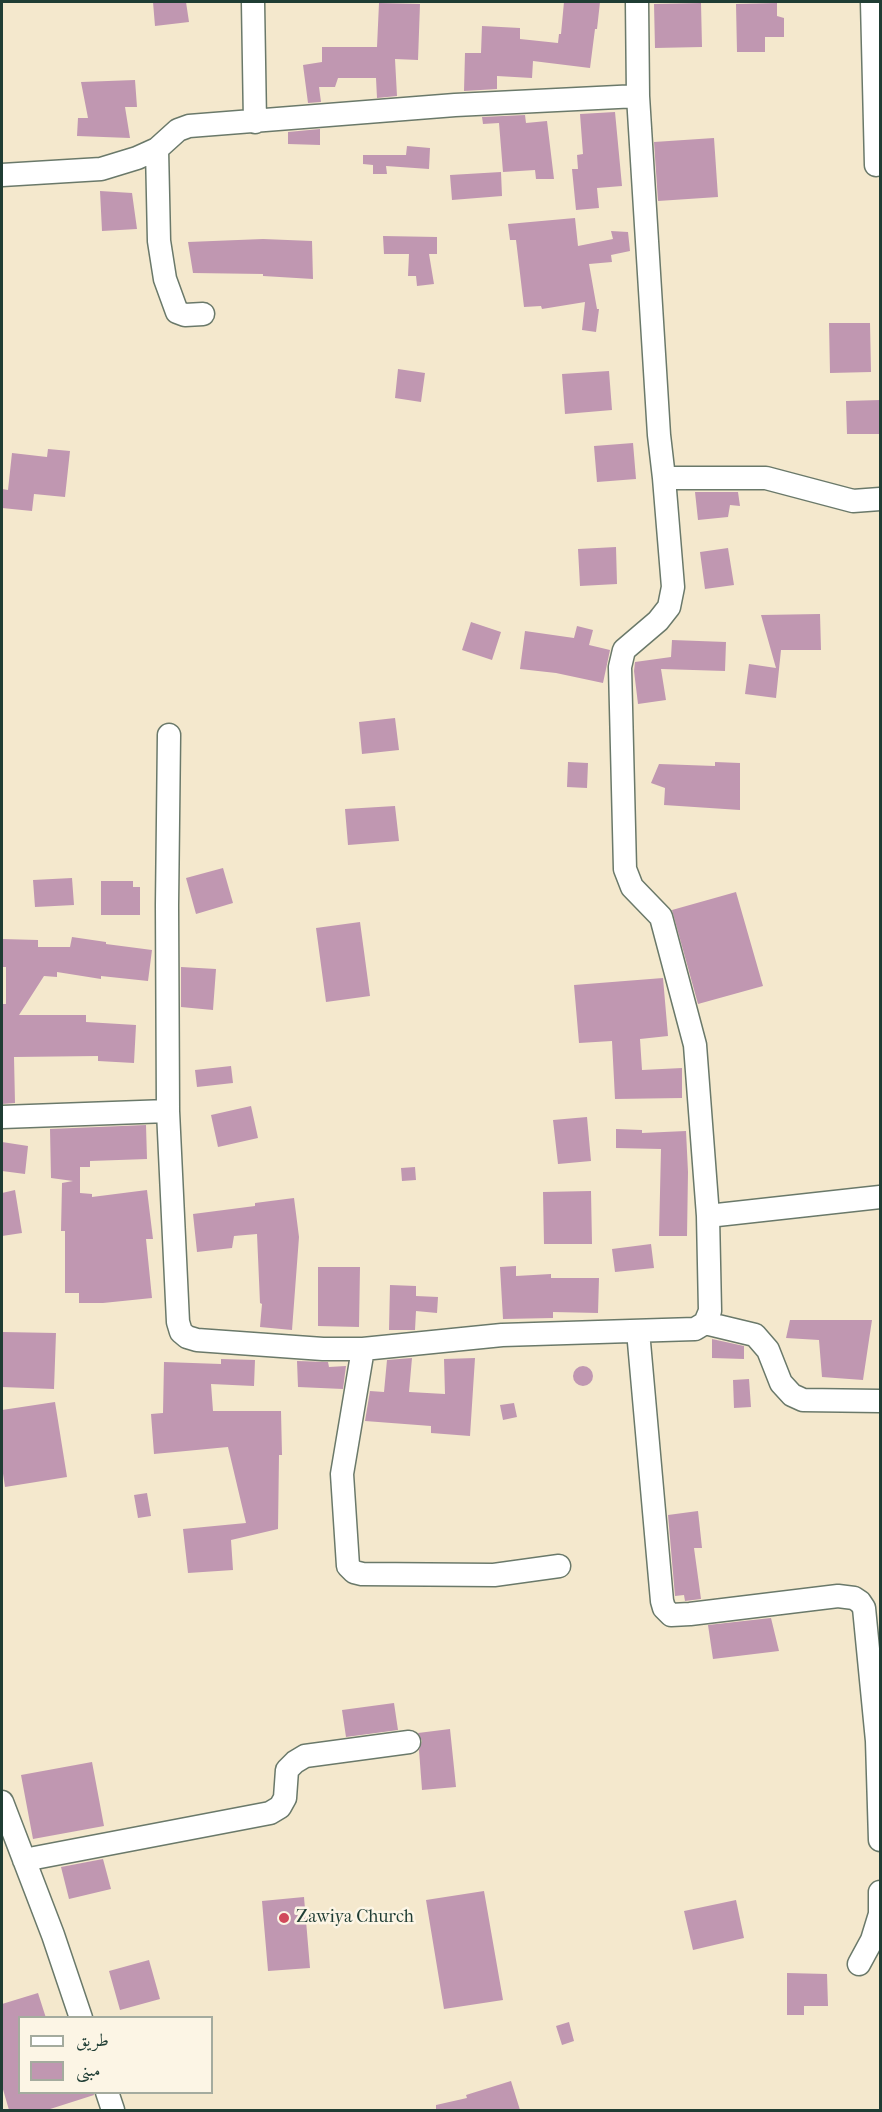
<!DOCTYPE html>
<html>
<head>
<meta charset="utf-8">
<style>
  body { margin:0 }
  #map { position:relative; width:882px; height:2112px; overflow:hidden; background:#f4e8cd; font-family:"IM FELL French Canon",Amiri,serif }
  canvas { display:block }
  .frame { position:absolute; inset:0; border:3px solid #1f3d34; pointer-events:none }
  .legend { position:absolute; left:18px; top:2016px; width:195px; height:78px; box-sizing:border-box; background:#fcf5e5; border:2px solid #a4ab9e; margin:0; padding:8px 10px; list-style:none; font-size:18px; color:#1f3d34 }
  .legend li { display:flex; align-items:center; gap:12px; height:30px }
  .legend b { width:30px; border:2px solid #a4ab9e }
</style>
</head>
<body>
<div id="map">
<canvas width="882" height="2112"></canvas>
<div class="frame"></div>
<ul class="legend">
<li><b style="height:8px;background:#fff"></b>طريق</li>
<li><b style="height:16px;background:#c097b1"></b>مبنى</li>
</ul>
</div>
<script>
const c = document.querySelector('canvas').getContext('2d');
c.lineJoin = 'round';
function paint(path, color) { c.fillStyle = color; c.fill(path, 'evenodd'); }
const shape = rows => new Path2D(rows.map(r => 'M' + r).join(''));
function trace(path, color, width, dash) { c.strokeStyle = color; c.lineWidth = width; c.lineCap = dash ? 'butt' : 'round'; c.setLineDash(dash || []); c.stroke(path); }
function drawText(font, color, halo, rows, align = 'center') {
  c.font = font + ' "IM FELL French Canon",serif'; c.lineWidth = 5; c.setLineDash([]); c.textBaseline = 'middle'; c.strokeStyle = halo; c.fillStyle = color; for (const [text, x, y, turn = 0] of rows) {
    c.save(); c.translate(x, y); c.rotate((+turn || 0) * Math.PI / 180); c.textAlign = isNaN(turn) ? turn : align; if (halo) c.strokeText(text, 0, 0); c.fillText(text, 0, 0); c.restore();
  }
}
const building = shape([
  [153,2,186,2,189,22,155,26],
  [564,2,600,2,597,29,595,29,590,68,533,61,532,78,497,76,497,89,464,91,465,53,481,53,482,26,520,28,520,39,558,43,559,34,561,34],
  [379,3,420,4,418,60,395,59,397,96,377,98,376,78,338,78,335,87,319,87,321,102,308,103,303,65,322,62,322,47,377,47],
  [701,3,702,47,655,48,654,4],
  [777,3,777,16,784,18,784,37,765,37,765,52,737,52,736,4],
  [135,80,137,107,125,107,130,138,77,136,78,118,88,118,81,82],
  [615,112,622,186,597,188,599,208,576,210,572,169,578,169,577,155,583,154,580,114],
  [525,115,526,123,547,121,554,179,536,179,535,170,503,172,499,123,483,124,482,117],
  [320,129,320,145,288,144,288,132],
  [714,138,718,197,658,201,654,142],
  [407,146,430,148,429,169,386,166,387,174,373,174,373,165,363,164,363,155,406,155],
  [501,172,502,196,452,200,450,175],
  [100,191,132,193,137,229,102,231],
  [575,218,578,246,613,239,611,231,628,232,630,251,611,255,612,262,589,264,597,309,599,309,596,332,582,330,585,302,542,309,541,306,524,307,516,240,510,240,508,224],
  [383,236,437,237,437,254,429,254,434,284,417,286,416,276,408,276,409,254,384,254],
  [263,239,312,241,313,279,263,276,263,274,193,273,188,242],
  [829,323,870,323,871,372,830,373],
  [398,369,425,373,421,402,395,398],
  [609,371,612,410,565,414,562,374],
  [880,400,880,434,847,434,846,401],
  [633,443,636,479,597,482,594,446],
  [48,449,70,451,65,497,34,494,32,511,2,508,2,489,8,490,12,453,47,457],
  [695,492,738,492,740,506,730,505,728,517,698,520],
  [616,547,617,584,580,586,578,549],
  [728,548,734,585,705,589,700,552],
  [820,614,821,650,781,650,776,698,745,694,749,664,776,668,761,615],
  [471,622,501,632,492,660,462,650],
  [577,626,593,630,589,645,610,650,603,683,556,673,520,669,525,631,574,638],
  [672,640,726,642,725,671,661,669,666,700,638,704,634,671,635,662,671,657],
  [395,718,399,750,362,754,359,722],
  [568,762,588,763,587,788,567,787],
  [715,762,740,763,740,810,664,805,665,788,651,783,659,764,715,766],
  [395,806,399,841,348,845,345,809],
  [223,868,233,903,196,914,186,878],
  [72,878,74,905,35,907,33,880],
  [101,881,133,881,133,887,140,887,140,915,101,915],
  [736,892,763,986,698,1004,672,910],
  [360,922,370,996,326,1002,316,928],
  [72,937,106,942,106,944,152,950,148,981,101,976,101,979,57,972,57,977,44,976,19,1015,86,1015,86,1022,136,1025,134,1063,98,1061,98,1056,14,1057,15,1103,2,1104,2,1004,6,1004,6,967,2,967,2,939,38,940,38,947,70,947],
  [181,967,216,969,213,1010,181,1007],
  [663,978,668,1036,640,1039,642,1070,682,1068,682,1098,615,1099,612,1041,579,1043,574,985],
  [231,1066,233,1083,197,1087,195,1070],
  [251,1106,258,1138,218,1147,211,1115],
  [587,1117,591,1161,558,1164,553,1120],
  [146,1125,147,1159,90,1161,90,1167,80,1167,80,1193,92,1194,92,1197,147,1190,153,1239,146,1239,152,1298,103,1303,79,1303,79,1293,65,1293,65,1231,61,1231,62,1183,73,1181,51,1178,50,1129],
  [616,1129,642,1130,642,1133,686,1131,688,1172,687,1236,659,1236,661,1149,616,1148],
  [2,1142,28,1146,25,1174,2,1171],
  [415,1167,416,1180,402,1181,401,1168],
  [15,1190,22,1233,2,1236,2,1193],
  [591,1191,592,1244,544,1244,543,1192],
  [294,1198,299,1237,292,1330,260,1327,262,1304,260,1303,257,1234,234,1236,232,1248,197,1252,193,1214,255,1206,255,1203],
  [651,1244,654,1268,615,1272,612,1249],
  [516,1266,516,1276,551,1274,551,1278,599,1278,598,1313,553,1312,553,1318,503,1319,500,1267],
  [318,1267,360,1267,359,1327,318,1326],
  [390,1285,416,1286,416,1296,438,1297,437,1313,416,1311,415,1330,389,1330],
  [790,1320,872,1320,863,1380,822,1377,819,1340,786,1338],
  [2,1332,56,1333,54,1389,2,1387],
  [712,1339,744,1346,744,1359,712,1358],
  [412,1358,409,1392,445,1394,444,1359,475,1358,470,1436,431,1433,431,1426,365,1421,370,1391,384,1392,387,1360],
  [221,1359,255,1360,254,1386,211,1384,213,1411,281,1411,282,1455,279,1455,278,1529,231,1540,233,1570,188,1573,183,1529,246,1523,228,1447,154,1454,151,1414,163,1413,164,1362,221,1364],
  [297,1361,328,1362,329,1367,346,1366,343,1389,298,1387],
  '573 1376a10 10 0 1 1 20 0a10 10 0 1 1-20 0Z',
  [749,1379,751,1407,734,1408,733,1380],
  [55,1402,67,1477,5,1487,2,1467,2,1410],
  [514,1403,517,1417,503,1420,500,1405],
  [147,1493,151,1516,138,1518,134,1495],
  [698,1511,702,1548,694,1548,701,1599,685,1601,684,1595,675,1596,668,1515],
  [771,1618,779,1651,713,1659,708,1625],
  [394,1703,398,1730,346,1737,342,1710],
  [450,1729,456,1787,422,1790,419,1750,422,1741,418,1733],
  [92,1762,104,1826,33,1839,21,1775],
  [103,1859,111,1889,69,1899,61,1867],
  [484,1891,503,2000,444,2009,426,1900],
  [304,1897,310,1968,268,1971,262,1901],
  [736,1900,744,1938,693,1950,684,1911],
  [149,1960,160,1999,120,2010,109,1971],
  [787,1973,827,1974,828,2006,804,2006,804,2015,787,2015],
  [38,1993,46,2018,20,2018,20,2092,93,2092,94,2095,47,2110,9,2110,2,2086,2,2004],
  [569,2022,574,2041,562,2045,556,2026],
  [511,2081,520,2110,436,2110,436,2105,467,2098,466,2095]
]);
const minor = shape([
  [253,2,255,122],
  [872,2,876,165],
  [157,149,159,241,165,279,177,312,185,315,203,314],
  [2,175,101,169,137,158,157,149,178,130,189,126,455,105,638,96],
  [664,478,766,478,853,501,880,499],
  [169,735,167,905,168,1111,178,1322,181,1332,187,1337,197,1340,323,1349,363,1349,502,1335,695,1329,705,1323,710,1311,708,1216,695,1045,661,917,632,887,625,869,620,667,624,650,658,621,669,607,673,587,664,478,659,435,638,96,637,2],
  [2,1117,168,1111],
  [708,1216,880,1197],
  [705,1323,755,1335,768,1350,781,1383,792,1395,803,1400,880,1401],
  [638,1331,662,1601,664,1608,671,1615,690,1614,838,1596,854,1598,860,1602,864,1608,877,1741,880,1741],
  [363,1349,342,1474,348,1566,354,1572,362,1574,494,1575,559,1566],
  [877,1741,880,1840],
  [2,1802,53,1935,81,2018],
  [24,1860,270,1813,280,1807,285,1798,287,1770,295,1762,305,1756,409,1742],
  [859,1964,872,1940,880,1914,880,1892],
  [107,2092,113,2110]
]);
const markers = [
  [284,1918,6,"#d1495b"]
];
const poiNames = [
  ["Zawiya Church",296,1918]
];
paint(building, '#c097b1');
trace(minor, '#6a796a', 25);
trace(minor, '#fff', 22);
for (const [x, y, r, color] of markers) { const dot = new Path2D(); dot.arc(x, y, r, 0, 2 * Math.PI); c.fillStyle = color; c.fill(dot); trace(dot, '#fcf5e5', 2); }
drawText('18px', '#1f3d34', '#fcf5e5', poiNames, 'left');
</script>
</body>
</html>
